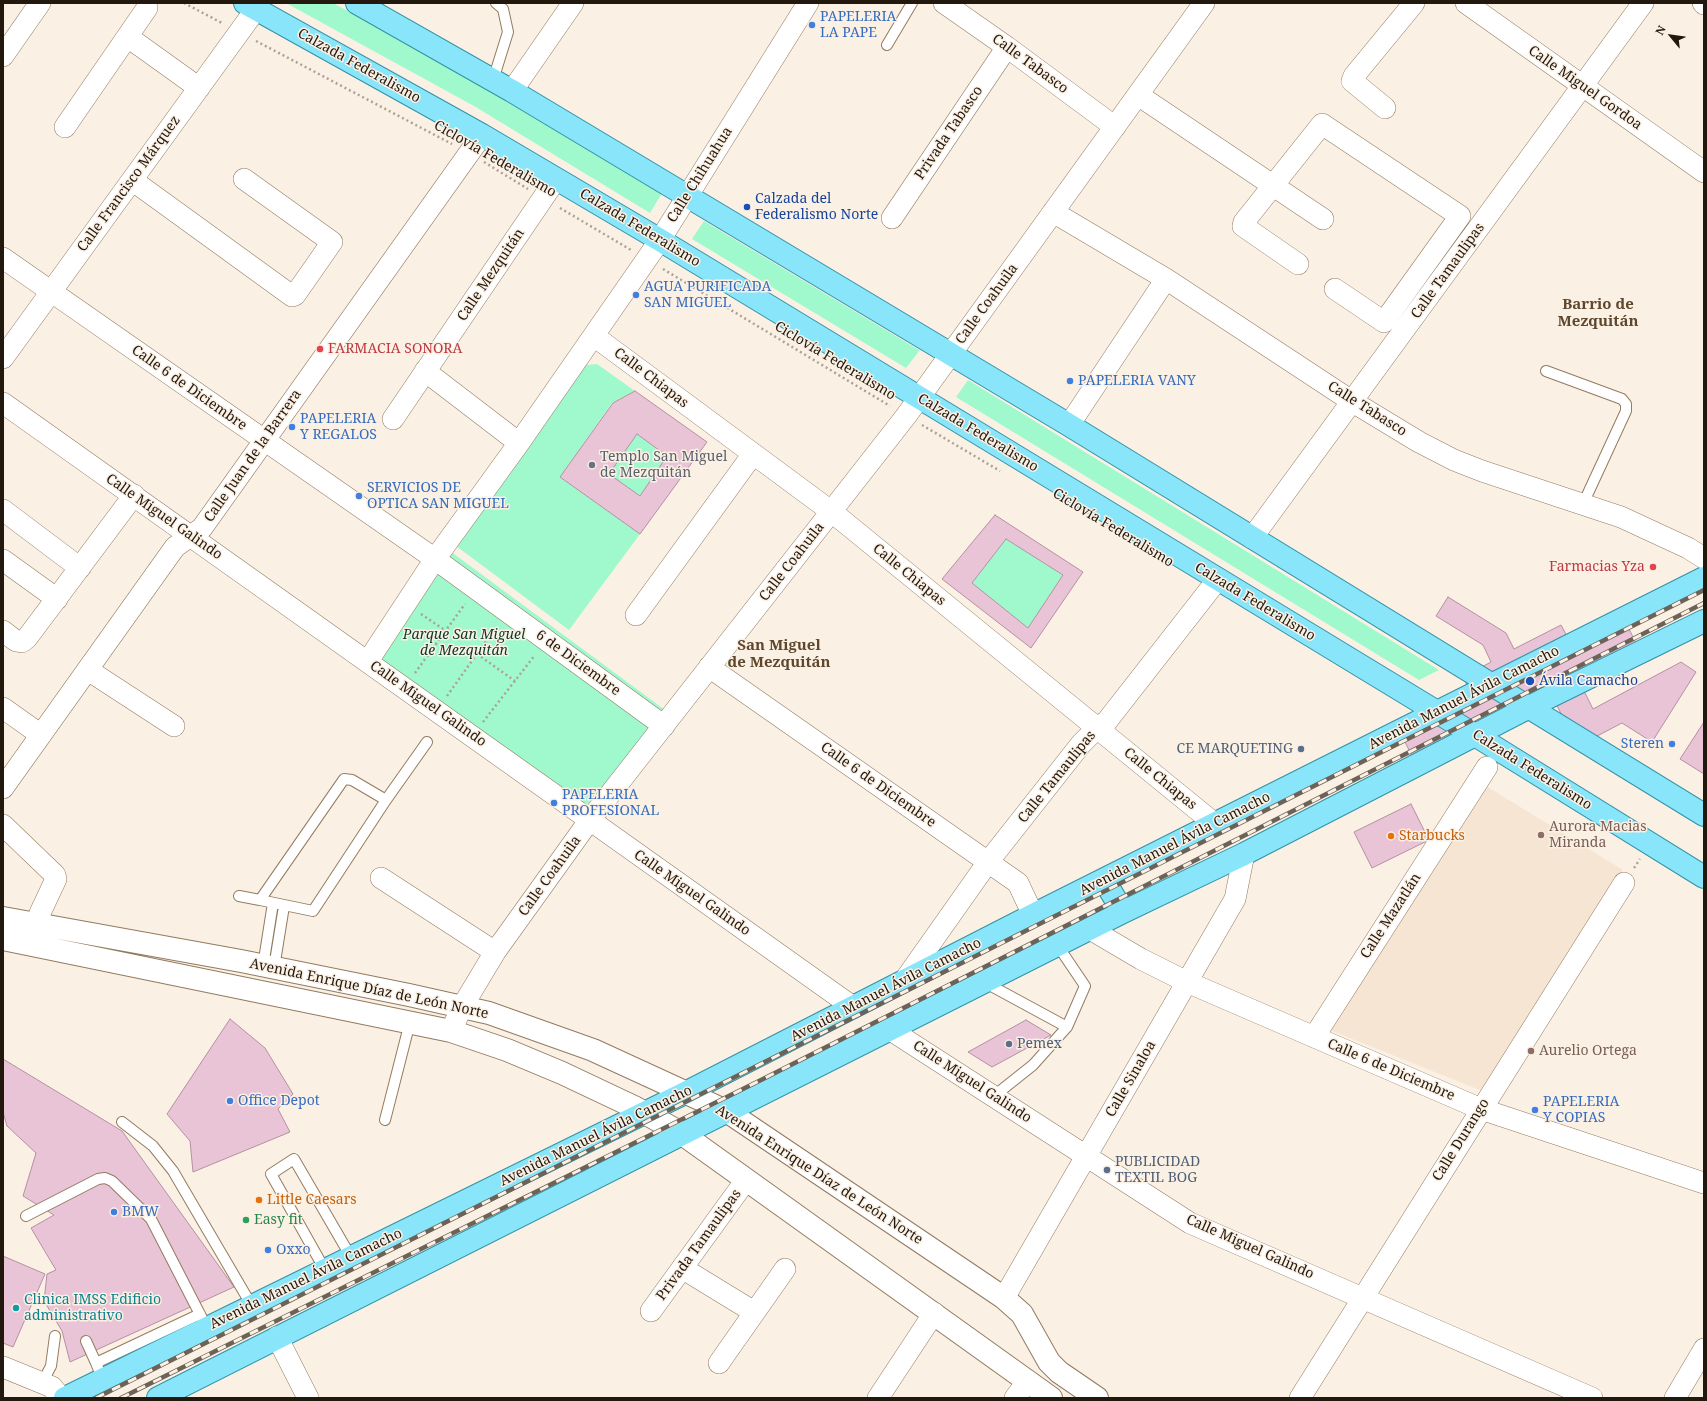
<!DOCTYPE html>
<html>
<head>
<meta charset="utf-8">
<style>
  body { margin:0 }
  #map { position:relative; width:1707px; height:1401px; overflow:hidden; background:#fbf0e4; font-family:"Noto Serif",serif }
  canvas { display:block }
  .frame { position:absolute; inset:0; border:4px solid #22180e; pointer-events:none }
  .north { position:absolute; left:1651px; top:16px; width:40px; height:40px; -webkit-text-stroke:3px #fbf0e4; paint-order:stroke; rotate:299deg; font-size:11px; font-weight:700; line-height:16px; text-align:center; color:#22180e }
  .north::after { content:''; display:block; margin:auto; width:14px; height:18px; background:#22180e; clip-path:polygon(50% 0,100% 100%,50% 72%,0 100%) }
</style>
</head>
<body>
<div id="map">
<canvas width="1707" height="1401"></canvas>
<div class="frame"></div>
<div class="north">N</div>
</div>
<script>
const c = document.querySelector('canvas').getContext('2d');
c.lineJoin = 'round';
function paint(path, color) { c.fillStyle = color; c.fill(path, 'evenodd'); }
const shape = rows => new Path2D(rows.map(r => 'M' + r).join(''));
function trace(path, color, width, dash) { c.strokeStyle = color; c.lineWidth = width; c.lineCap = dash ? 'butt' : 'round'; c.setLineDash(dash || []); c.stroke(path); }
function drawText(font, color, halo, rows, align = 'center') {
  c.font = font + ' "Noto Serif",serif'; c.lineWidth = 3; c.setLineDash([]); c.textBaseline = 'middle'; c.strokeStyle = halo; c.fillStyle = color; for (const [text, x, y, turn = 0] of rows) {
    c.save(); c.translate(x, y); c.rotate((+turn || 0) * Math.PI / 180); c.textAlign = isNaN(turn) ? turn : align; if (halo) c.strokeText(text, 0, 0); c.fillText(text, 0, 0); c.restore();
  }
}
const education = shape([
  [1486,786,1623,870,1485,1092,1330,1030]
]);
const green = shape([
  [286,3,333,3,486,86,662,193,650,213,474,106],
  [704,221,919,350,920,350,906,368,692,239],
  [597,364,635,391,612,403,560,477,640,534,569,630,456,546,585,365],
  [968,380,1439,670,1419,680,956,397],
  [637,434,667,456,640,496,609,474],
  [1006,539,1063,575,1028,628,972,583],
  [446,548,665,710,587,810,371,659]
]);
const building = shape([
  [635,391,707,442,640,534,560,477,613,403,635,391],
  [637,434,667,456,640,496,609,474,637,434],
  [995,515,1083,572,1031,648,942,579,995,515],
  [1006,539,1063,575,1028,628,972,583,1006,539],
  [1448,597,1506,633,1514,649,1561,625,1569,640,1621,613,1643,657,1584,691,1593,709,1681,662,1696,672,1652,742,1622,723,1578,746,1555,702,1418,768,1397,726,1469,689,1463,677,1491,662,1483,645,1436,616,1448,597],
  [1704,722,1704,774,1680,759,1704,722],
  [1411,804,1429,840,1372,868,1354,832,1411,804],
  [230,1019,265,1048,293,1094,278,1109,290,1132,193,1172,190,1141,167,1114,230,1019],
  [1026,1020,1051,1035,992,1067,968,1052,1026,1020],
  [3,1059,122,1131,234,1287,70,1362,62,1331,44,1301,47,1274,56,1270,31,1228,54,1215,23,1196,36,1153,7,1126,3,1112,3,1059],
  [3,1256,45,1274,13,1347,3,1343,3,1256]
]);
const path = shape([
  [184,3,222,23],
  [256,41,452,144],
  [484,162,528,189],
  [560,208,631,250],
  [663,269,890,406],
  [922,425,1000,471],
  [421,614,446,631],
  [477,654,515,681],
  [415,673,465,604],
  [447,696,496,627],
  [483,722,535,655],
  [1634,868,1640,859]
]);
const lane = shape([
  [887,45,912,3],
  [493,80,508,32,503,9,496,3],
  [1546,371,1622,399,1626,404,1626,411,1583,504],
  [386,800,352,780,344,779,260,900,313,911,386,800,427,742],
  [239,896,260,900],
  [263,966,273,903],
  [274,968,284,906],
  [984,982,1067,1027],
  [994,1096,1033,1065,1067,1027,1085,986,1058,946],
  [385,1120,410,1022],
  [122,1122,153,1146,173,1171,252,1306],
  [26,1216,98,1179,105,1178,112,1181,151,1219,207,1328],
  [325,1270,271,1174,294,1159,351,1257],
  [86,1341,96,1363],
  [103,1380,96,1363,200,1314],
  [42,1383,51,1366,55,1336]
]);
const street = shape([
  [944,3,1007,47,1115,127],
  [1466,3,1704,172],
  [1703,3,1704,4],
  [128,37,199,88],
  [3,56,40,3],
  [512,91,573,3],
  [1138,95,1323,219],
  [1385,108,1352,81,1354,76,1414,3],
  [65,127,147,8],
  [132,180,292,296,295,295,332,242,244,179],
  [1053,212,1166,279,1353,402,1419,442,1454,460,1482,471,1621,517,1688,548,1704,558],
  [892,218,1007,47],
  [3,258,435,559,664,726],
  [1298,264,1243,226,1244,222,1322,124,1460,216,1384,322,1335,289],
  [594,336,832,512,1215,824],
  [3,358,256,9],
  [425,371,519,443],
  [3,403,853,1007],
  [393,419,556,179],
  [1069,425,1166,279],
  [3,510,80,568],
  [1252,538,1643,3],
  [3,560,57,599],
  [636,615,753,454],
  [3,631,16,641,22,642,27,638,134,495],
  [368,661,435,559,519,443,660,240,808,3],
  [709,667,1018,883,1033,915],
  [88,670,174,726],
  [3,708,41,735],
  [3,788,175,547,202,528,482,135],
  [3,825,55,875,56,879,40,913],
  [381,878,495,952],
  [1090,929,1141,959,1187,982,1481,1109,1704,1183],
  [904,981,988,862,1081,744,1097,728,1107,721,1218,579],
  [889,1029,1190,1223,1592,1398],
  [451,1031,462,1007,495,952,589,821,906,416,1204,3],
  [1314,1037,1487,767],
  [682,1268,754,1312],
  [1004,1298,1235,899,1244,854],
  [651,1311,746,1180],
  [277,1337,308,1398],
  [719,1363,785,1269],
  [3,1367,52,1387,61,1398],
  [878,1398,934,1313],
  [1015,1398,1028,1381],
  [1300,1398,1624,883],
  [1675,1398,1704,1349]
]);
const secondary = shape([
  [3,918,241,961,409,995,489,1013,593,1050,728,1112,1004,1298,1022,1314,1049,1362,1059,1372,1097,1398],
  [3,939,451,1031,507,1050,562,1073,634,1107,681,1133,1051,1398]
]);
const primary = shape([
  [245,3,482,135,660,240,1483,740,1704,877],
  [357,3,512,91,1069,425,1704,815],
  [1104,880,1123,912],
  [65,1398,685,1093,1033,915,1704,578],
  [158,1398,1123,912,1244,854,1545,699,1704,621]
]);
const rail = shape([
  [96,1398,1704,590],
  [121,1398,761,1080,1704,603]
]);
const markers = [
  [812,25,4,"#3f7fe0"],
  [747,207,4,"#1a4fb4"],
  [636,295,4,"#3f7fe0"],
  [320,349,4,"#e0444e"],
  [1070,381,4,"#3f7fe0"],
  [292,427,4,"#3f7fe0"],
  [592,465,4,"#6b7280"],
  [359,496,4,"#3f7fe0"],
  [1653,567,4,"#e0444e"],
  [1530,681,5,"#1a4fb4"],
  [1672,744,4,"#3f7fe0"],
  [1301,749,4,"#5c6f8a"],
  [554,803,4,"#3f7fe0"],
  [1541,835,4,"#8d6e63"],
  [1391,836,4,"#e8710a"],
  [1009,1044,4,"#5c6f8a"],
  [1531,1051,4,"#8d6e63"],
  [230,1101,4,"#3f7fe0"],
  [1535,1110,4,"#3f7fe0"],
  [1107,1170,4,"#5c6f8a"],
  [259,1200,4,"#e8710a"],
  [114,1212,4,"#3f7fe0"],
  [246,1220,4,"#2e9e5b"],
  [268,1250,4,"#3f7fe0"],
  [16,1308,4,"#0f9aa8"]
];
const shopNames = [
  ["PAPELERIA",820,17],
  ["LA PAPE",820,33],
  ["AGUA PURIFICADA",644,287],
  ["SAN MIGUEL",644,303],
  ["PAPELERIA VANY",1078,381],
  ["PAPELERIA",300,419],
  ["Y REGALOS",300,435],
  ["SERVICIOS DE",367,488],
  ["OPTICA SAN MIGUEL",367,504],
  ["Steren",1664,744,"right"],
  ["PAPELERIA",562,795],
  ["PROFESIONAL",562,811],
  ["Office Depot",238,1101],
  ["PAPELERIA",1543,1102],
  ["Y COPIAS",1543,1118],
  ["BMW",122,1212],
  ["Oxxo",276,1250]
];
const streetNames = [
  ["Calle Tabasco",1030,64,36],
  ["Calzada Federalismo",359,66,29],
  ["Calle Miguel Gordoa",1585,88,35],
  ["Privada Tabasco",949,133,-56],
  ["Ciclovía Federalismo",495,159,30],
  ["Calle Chihuahua",700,175,-58],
  ["Calle Francisco Márquez",129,184,-54],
  ["Calzada Federalismo",640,228,31],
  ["Calle Tamaulipas",1448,271,-54],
  ["Calle Mezquitán",491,275,-56],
  ["Calle Coahuila",987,304,-54],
  ["Ciclovía Federalismo",835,361,31],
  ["Calle Chiapas",651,378,37],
  ["Calle 6 de Diciembre",189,388,35],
  ["Calle Tabasco",1367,409,32],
  ["Calzada Federalismo",978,433,31],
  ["Calle Juan de la Barrera",253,456,-55],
  ["Calle Miguel Galindo",164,517,35],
  ["Ciclovía Federalismo",1113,528,31],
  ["Calle Coahuila",792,562,-52],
  ["Calle Chiapas",909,575,39],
  ["Calzada Federalismo",1255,602,31],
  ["6 de Diciembre",578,663,36],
  ["Avenida Manuel Ávila Camacho",1464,698,-27],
  ["Calle Miguel Galindo",428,704,35],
  ["Calzada Federalismo",1532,770,32],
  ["Calle Tamaulipas",1057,777,-51],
  ["Calle Chiapas",1160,779,39],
  ["Calle 6 de Diciembre",878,785,35],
  ["Avenida Manuel Ávila Camacho",1175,844,-27],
  ["Calle Coahuila",550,876,-54],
  ["Calle Miguel Galindo",692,893,35],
  ["Calle Mazatlán",1391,916,-57],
  ["Avenida Enrique Díaz de León Norte",369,989,12],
  ["Avenida Manuel Ávila Camacho",886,990,-27],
  ["Calle 6 de Diciembre",1391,1070,23],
  ["Calle Sinaloa",1131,1079,-60],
  ["Calle Miguel Galindo",972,1082,33],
  ["Avenida Manuel Ávila Camacho",596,1136,-26],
  ["Calle Durango",1461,1140,-58],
  ["Avenida Enrique Díaz de León Norte",819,1175,33],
  ["Privada Tamaulipas",699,1245,-54],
  ["Calle Miguel Galindo",1250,1247,24],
  ["Avenida Manuel Ávila Camacho",306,1279,-26]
];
const transitNames = [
  ["Calzada del",755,199],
  ["Federalismo Norte",755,215],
  ["Ávila Camacho",1539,681]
];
const healthNames = [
  ["FARMACIA SONORA",328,349],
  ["Farmacias Yza",1645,567,"right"]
];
const worshipNames = [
  ["Templo San Miguel",600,457],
  ["de Mezquitán",600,473]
];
const parkNames = [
  ["Parque San Miguel",464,635],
  ["de Mezquitán",464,651]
];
const serviceNames = [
  ["CE MARQUETING",1293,749,"right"],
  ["Pemex",1017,1044],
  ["PUBLICIDAD",1115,1162],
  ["TEXTIL BOG",1115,1178]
];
const educationNames = [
  ["Aurora Macias",1549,827],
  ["Miranda",1549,843],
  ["Aurelio Ortega",1539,1051]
];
const foodNames = [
  ["Starbucks",1399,836],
  ["Little Caesars",267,1200]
];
const leisureNames = [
  ["Easy fit",254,1220]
];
const cultureNames = [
  ["Clinica IMSS Edificio",24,1300],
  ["administrativo",24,1316]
];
const neighbourhoodNames = [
  ["Barrio de",1598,305],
  ["Mezquitán",1598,322],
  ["San Miguel",779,646],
  ["de Mezquitán",779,663]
];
paint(education, '#f6e5d3');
paint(green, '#9ff9cd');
paint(building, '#e9c3d6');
trace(building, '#b490a2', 1);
trace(lane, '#947b60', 12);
trace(street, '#947b60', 22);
trace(secondary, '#947b60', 24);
trace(primary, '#3292a5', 24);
trace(path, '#aca196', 2.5, [2, 3]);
trace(lane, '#fff', 10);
trace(street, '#fff', 21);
trace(secondary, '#fff', 22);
trace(primary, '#89e5fa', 22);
trace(rail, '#6c6257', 4.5);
trace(rail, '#fbf0e4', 3, [9]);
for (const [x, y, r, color] of markers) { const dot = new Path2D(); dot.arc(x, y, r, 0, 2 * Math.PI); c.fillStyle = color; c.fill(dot); trace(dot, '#fbf0e4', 1.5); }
drawText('14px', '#366cbe', '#fbf0e4', shopNames, 'left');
drawText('14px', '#22180e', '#fbf0e4', streetNames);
drawText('14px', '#164399', '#fbf0e4', transitNames, 'left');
drawText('14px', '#be3a42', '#fbf0e4', healthNames, 'left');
drawText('14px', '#5b616d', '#fbf0e4', worshipNames, 'left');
drawText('italic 14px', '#0a3826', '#fbf0e4', parkNames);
drawText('14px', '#4e5e75', '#fbf0e4', serviceNames, 'left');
drawText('14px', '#785e54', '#fbf0e4', educationNames, 'left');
drawText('14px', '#c56008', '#fbf0e4', foodNames, 'left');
drawText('14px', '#27864d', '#fbf0e4', leisureNames, 'left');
drawText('14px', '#0d838f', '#fbf0e4', cultureNames, 'left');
drawText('bold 15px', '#5e472d', '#fbf0e4', neighbourhoodNames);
</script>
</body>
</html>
